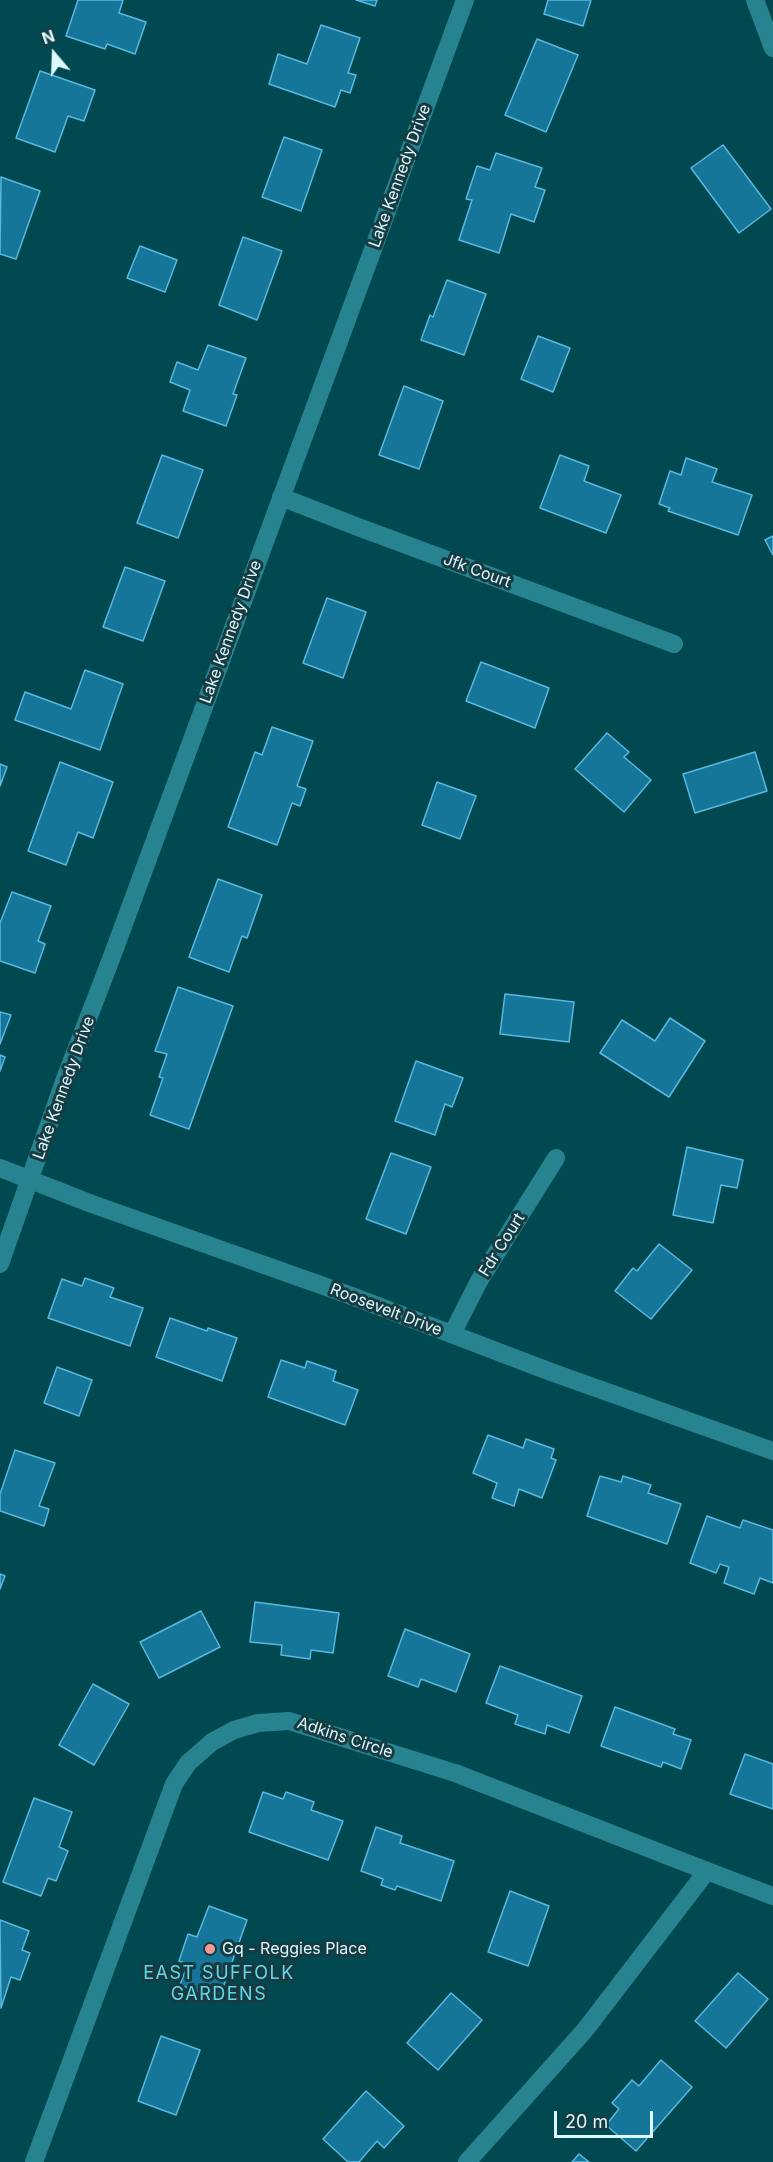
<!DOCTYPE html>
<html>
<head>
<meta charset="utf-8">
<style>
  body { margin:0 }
  #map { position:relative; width:773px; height:2162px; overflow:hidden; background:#004951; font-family:Inter,sans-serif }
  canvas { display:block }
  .north { position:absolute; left:24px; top:24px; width:60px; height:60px; -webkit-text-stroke:4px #173b41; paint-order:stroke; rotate:341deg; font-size:16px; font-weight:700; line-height:24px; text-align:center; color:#dbf9fe }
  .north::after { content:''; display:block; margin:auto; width:21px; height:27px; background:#dbf9fe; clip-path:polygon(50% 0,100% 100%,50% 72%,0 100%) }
  .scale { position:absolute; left:554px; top:2111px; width:99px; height:27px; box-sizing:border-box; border:3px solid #dbf9fe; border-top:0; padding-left:8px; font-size:18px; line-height:21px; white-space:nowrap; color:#dbf9fe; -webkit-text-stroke:4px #173b41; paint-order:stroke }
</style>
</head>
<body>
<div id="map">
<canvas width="773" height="2162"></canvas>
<div class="north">N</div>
<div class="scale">20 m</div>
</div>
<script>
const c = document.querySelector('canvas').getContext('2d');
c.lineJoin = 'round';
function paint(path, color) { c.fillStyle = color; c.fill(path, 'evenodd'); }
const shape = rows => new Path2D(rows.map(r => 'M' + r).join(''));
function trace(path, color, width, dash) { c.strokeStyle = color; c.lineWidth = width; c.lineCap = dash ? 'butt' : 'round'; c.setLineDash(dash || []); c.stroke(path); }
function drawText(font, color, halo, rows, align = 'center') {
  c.font = font + ' Inter,sans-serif'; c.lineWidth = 6; c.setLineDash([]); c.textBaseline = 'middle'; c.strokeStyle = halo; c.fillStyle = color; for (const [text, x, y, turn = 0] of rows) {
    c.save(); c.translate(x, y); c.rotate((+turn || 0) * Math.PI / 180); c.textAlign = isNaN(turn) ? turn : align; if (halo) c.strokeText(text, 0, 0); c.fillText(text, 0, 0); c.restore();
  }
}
const building = shape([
  [78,0,123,0,119,13,146,22,135,54,107,44,105,49,66,36,78,0],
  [356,0,377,0,375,6,356,0],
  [548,0,591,0,583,26,544,14,548,0],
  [321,25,360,38,348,73,356,75,350,93,341,90,335,107,269,84,278,54,307,64,321,25],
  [537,39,578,55,546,132,505,115,537,39],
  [40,71,95,90,84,121,68,116,55,152,16,138,40,71],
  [284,137,322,150,301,211,262,197,284,137],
  [723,145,771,209,739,233,691,168,723,145],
  [496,153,542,168,535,187,545,190,534,222,511,214,499,253,459,240,472,200,466,199,477,166,490,170,496,153],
  [1,177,40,191,16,259,0,254,1,177],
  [243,237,282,251,257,320,219,305,243,237],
  [140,246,177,260,165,292,127,278,140,246],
  [447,280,486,294,464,355,421,340,430,315,433,317,447,280],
  [538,336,570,348,553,392,521,379,538,336],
  [208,345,246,358,233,394,237,395,226,426,183,411,190,390,170,382,177,362,198,370,208,345],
  [404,386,443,401,419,469,379,455,404,386],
  [162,455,203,470,178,538,137,523,162,455],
  [560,455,589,466,584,481,621,495,606,533,540,508,560,455],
  [686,458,717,469,712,482,752,495,738,535,668,511,670,508,659,504,670,471,681,475,686,458],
  [773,536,773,555,765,540,773,536],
  [125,567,165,581,143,641,103,627,125,567],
  [327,598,366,612,343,678,303,663,327,598],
  [481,662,549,688,535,728,466,701,481,662],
  [85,670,123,684,100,750,15,720,25,692,71,709,85,670],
  [272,727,313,741,297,786,306,789,300,806,292,803,277,845,228,827,255,752,262,755,272,727],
  [607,733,629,752,624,757,651,780,624,812,575,769,607,733],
  [755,752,767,791,695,813,683,774,755,752],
  [60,762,113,782,93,838,78,832,66,865,28,851,60,762],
  [0,764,7,767,0,786,0,764],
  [437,782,476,796,460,839,422,825,437,782],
  [218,879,262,895,247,938,242,936,229,972,189,957,218,879],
  [12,892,51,906,38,941,45,944,35,973,0,961,0,923,12,892],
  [178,987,233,1006,189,1129,150,1115,163,1078,159,1077,167,1054,155,1051,178,987],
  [505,994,574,1002,569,1042,500,1034,505,994],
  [0,1012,11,1015,0,1044,0,1012],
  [670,1018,705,1041,669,1097,600,1053,622,1020,655,1041,670,1018],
  [0,1055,5,1057,0,1071,0,1055],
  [416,1061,463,1078,452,1107,445,1104,435,1135,395,1121,416,1061],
  [687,1147,743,1160,737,1188,721,1185,713,1223,673,1215,687,1147],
  [391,1153,431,1167,406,1234,366,1219,391,1153],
  [659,1244,692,1270,651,1319,615,1291,633,1268,637,1271,659,1244],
  [85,1278,114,1288,110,1297,143,1308,130,1346,48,1318,62,1279,82,1286,85,1278],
  [170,1318,207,1331,208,1328,237,1338,222,1381,156,1357,170,1318],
  [281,1360,305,1368,307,1361,336,1371,333,1381,358,1390,345,1425,268,1397,281,1360],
  [57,1367,92,1380,79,1416,44,1403,57,1367],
  [488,1435,523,1448,526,1439,554,1449,551,1458,556,1460,542,1498,519,1489,514,1506,492,1498,497,1483,473,1473,488,1435],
  [15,1450,55,1463,39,1506,49,1509,44,1526,0,1511,0,1494,15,1450],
  [600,1476,621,1482,623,1476,651,1485,648,1493,681,1504,667,1544,587,1516,600,1476],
  [707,1516,740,1528,743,1520,773,1530,773,1583,760,1578,754,1594,724,1583,729,1567,720,1564,716,1573,690,1563,707,1516],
  [0,1574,5,1576,0,1589,0,1574],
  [255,1602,339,1613,333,1653,311,1650,310,1659,281,1655,282,1645,250,1642,255,1602],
  [201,1611,220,1647,159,1678,140,1642,201,1611],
  [405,1629,470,1654,456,1692,421,1679,418,1687,388,1676,405,1629],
  [500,1666,582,1696,569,1733,547,1725,545,1734,515,1724,518,1715,486,1703,500,1666],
  [93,1684,129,1704,94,1765,59,1745,93,1684],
  [615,1707,675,1729,673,1734,691,1740,681,1769,663,1762,661,1767,601,1746,615,1707],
  [745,1754,773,1764,773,1809,730,1794,745,1754],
  [263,1792,283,1799,286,1792,314,1802,311,1810,343,1821,328,1860,249,1832,263,1792],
  [34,1798,72,1812,59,1847,68,1851,56,1881,48,1878,41,1896,3,1882,34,1798],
  [376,1827,402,1836,400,1843,454,1861,441,1901,397,1886,395,1890,381,1885,383,1879,361,1871,376,1827],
  [510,1891,549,1906,528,1966,488,1952,510,1891],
  [209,1906,247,1920,219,1999,180,1985,188,1964,179,1961,188,1934,197,1937,209,1906],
  [0,1920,29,1931,22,1950,30,1953,20,1980,11,1977,1,2008,0,1920],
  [738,1973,768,1999,726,2048,695,2021,738,1973],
  [451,1993,482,2020,438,2070,407,2043,451,1993],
  [161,2036,200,2050,176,2115,138,2101,161,2036],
  [661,2060,692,2087,636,2151,606,2125,619,2109,612,2103,632,2080,639,2086,661,2060],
  [366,2091,404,2126,384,2148,377,2141,359,2162,348,2162,323,2139,366,2091],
  [579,2154,589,2162,572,2162,579,2154]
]);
const street = shape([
  [755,0,773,48],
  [281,497,358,527,674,644],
  [0,1168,92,1204,349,1295,551,1372,773,1451],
  [0,1264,66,1076,111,959,465,0],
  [452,1334,479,1281,556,1158],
  [707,1871,773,1896],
  [34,2162,174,1784,188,1763,212,1742,234,1730,258,1723,289,1721,455,1773,707,1871,585,2030,467,2162]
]);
const markers = [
  [210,1949,6,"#f59c90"]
];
const streetNames = [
  ["Lake Kennedy Drive",400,176,-70],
  ["Jfk Court",477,571,20],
  ["Lake Kennedy Drive",231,632,-70],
  ["Lake Kennedy Drive",64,1088,-70],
  ["Fdr Court",502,1245,-58],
  ["Roosevelt Drive",386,1310,21],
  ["Adkins Circle",345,1738,18]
];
const poiNames = [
  ["Gq - Reggies Place",222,1949]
];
const neighbourhoodNames = [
  ["EAST SUFFOLK",219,1974],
  ["GARDENS",219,1995]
];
paint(building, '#157699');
trace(building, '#59b8df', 1.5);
trace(street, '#288390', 18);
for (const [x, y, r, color] of markers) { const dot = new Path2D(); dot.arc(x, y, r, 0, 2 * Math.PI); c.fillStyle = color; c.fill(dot); trace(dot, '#173b41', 2); }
drawText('16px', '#dbf9fe', '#173b41', streetNames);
drawText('16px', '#dbf9fe', '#173b41', poiNames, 'left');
c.letterSpacing = '1.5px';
drawText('18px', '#64d6e7', '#173b41', neighbourhoodNames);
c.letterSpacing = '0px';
</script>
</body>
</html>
